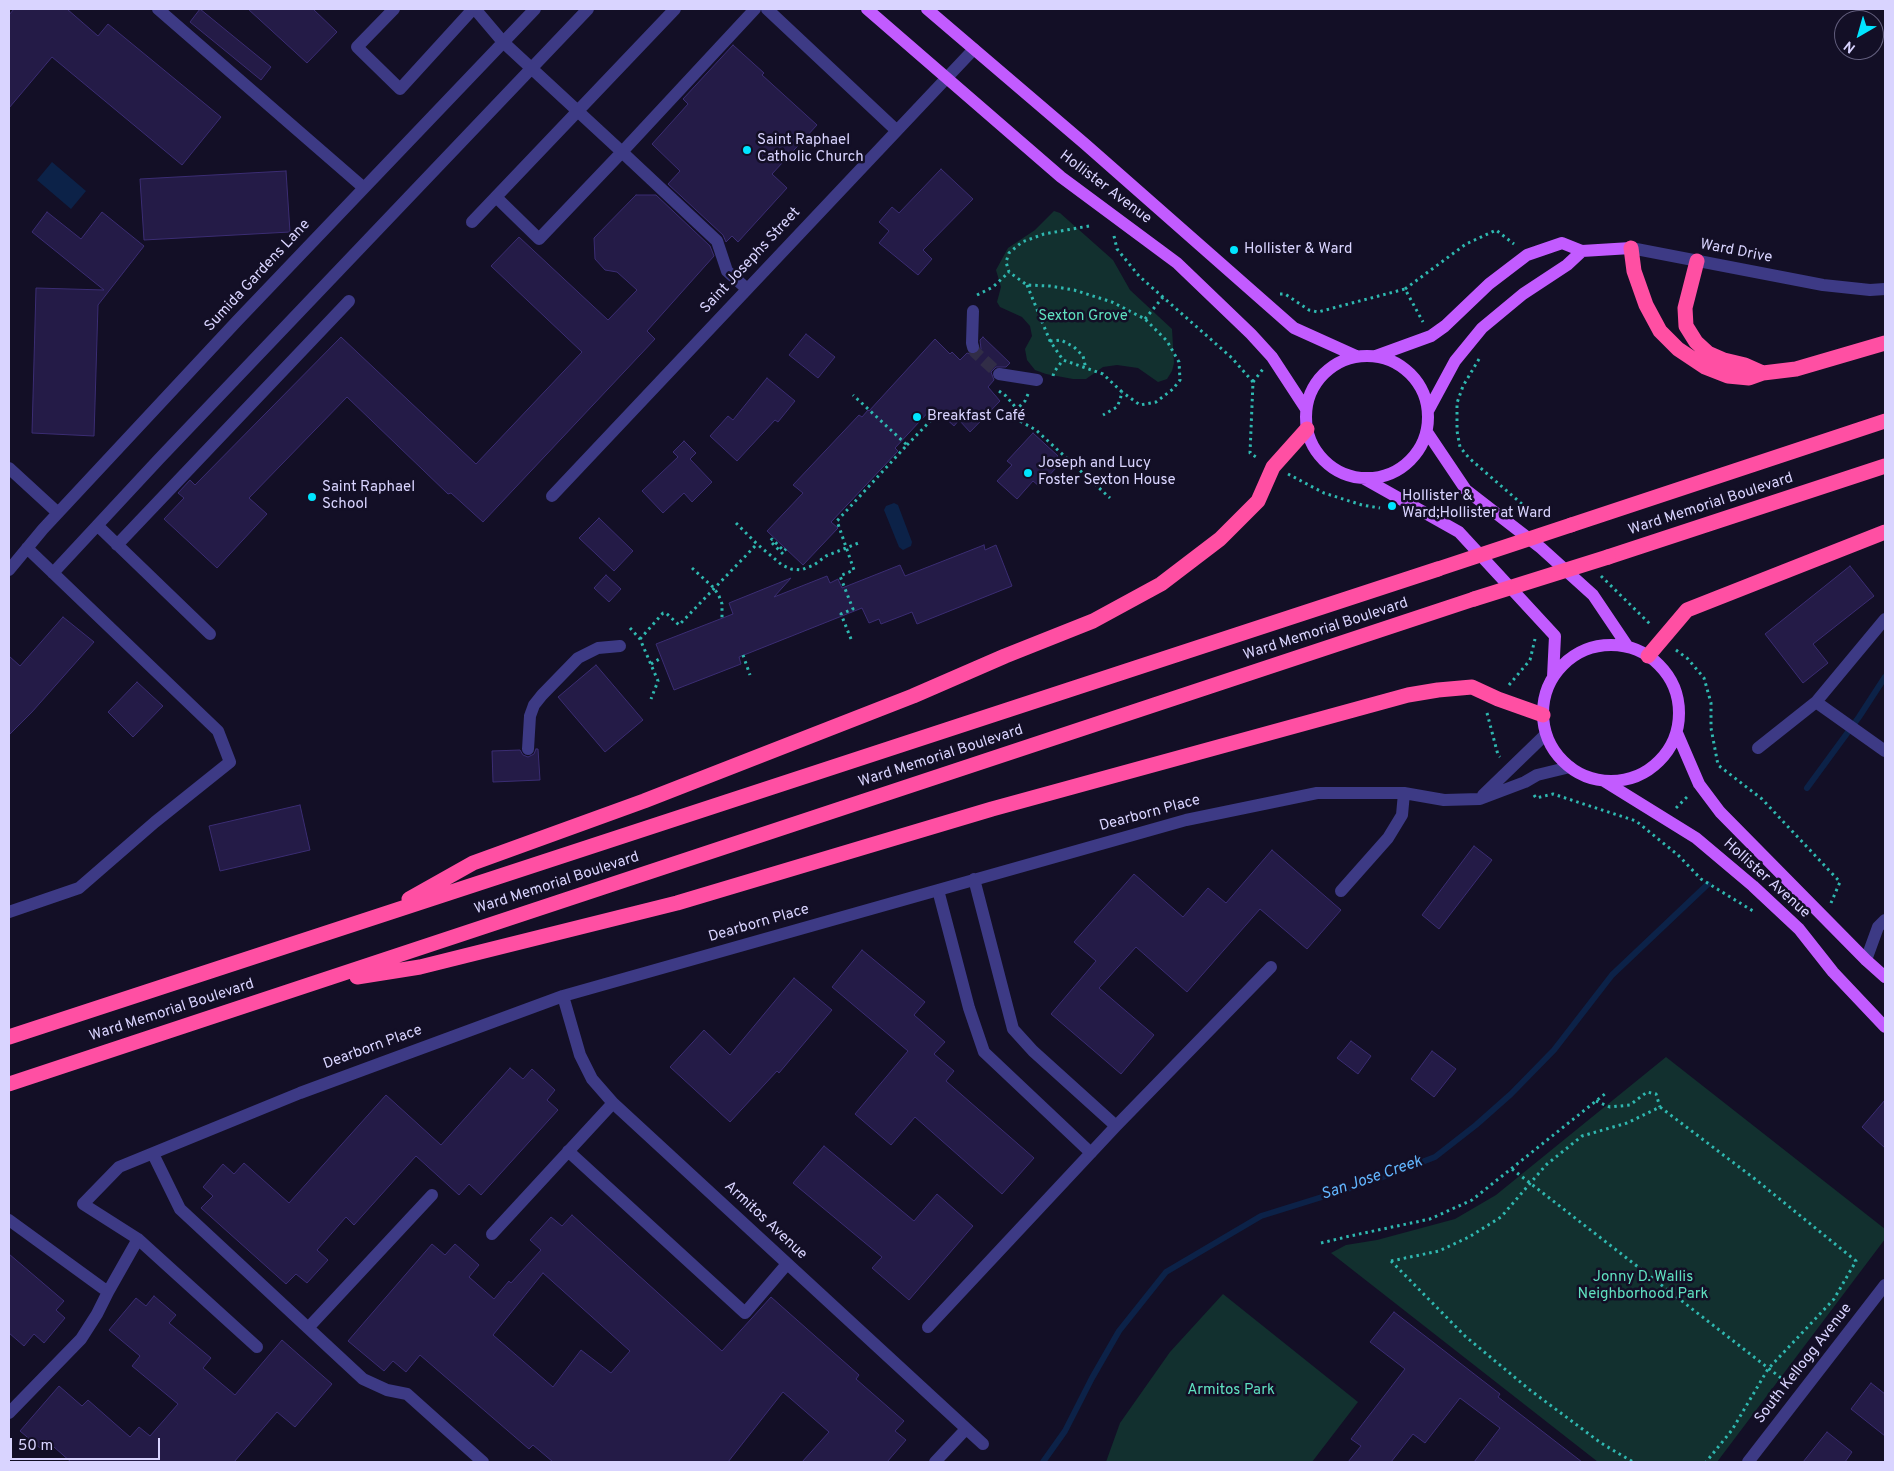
<!DOCTYPE html>
<html>
<head>
<meta charset="utf-8">
<style>
  body { margin:0 }
  #map { position:relative; width:1894px; height:1471px; overflow:hidden; background:#130f26; font-family:Overpass,sans-serif }
  canvas { display:block }
  .frame { position:absolute; inset:0; border:10px solid #d9d4ff; pointer-events:none }
  .north { position:absolute; left:1834px; top:10px; width:50px; height:50px; box-sizing:border-box; background:#130f26; border:1px solid #625e7d; border-radius:50%; rotate:218deg; font-size:14px; font-weight:700; line-height:20px; text-align:center; color:#d9d4ff }
  .north::after { content:''; display:block; margin:auto; width:18px; height:22px; background:#00e5ff; clip-path:polygon(50% 0,100% 100%,50% 72%,0 100%) }
  .scale { position:absolute; left:10px; top:1438px; width:150px; height:22px; box-sizing:border-box; border:2px solid #d9d4ff; border-top:0; padding-left:6px; font-size:15px; line-height:18px; white-space:nowrap; color:#d9d4ff; -webkit-text-stroke:4px #130f26; paint-order:stroke }
</style>
</head>
<body>
<div id="map">
<canvas width="1894" height="1471"></canvas>
<div class="frame"></div>
<div class="north">N</div>
<div class="scale">50 m</div>
</div>
<script>
const c = document.querySelector('canvas').getContext('2d');
c.lineJoin = 'round';
function paint(path, color) { c.fillStyle = color; c.fill(path, 'evenodd'); }
const shape = rows => new Path2D(rows.map(r => 'M' + r).join(''));
function trace(path, color, width, dash) { c.strokeStyle = color; c.lineWidth = width; c.lineCap = dash ? 'butt' : 'round'; c.setLineDash(dash || []); c.stroke(path); }
function drawText(font, color, halo, rows, align = 'center') {
  c.font = font + ' Overpass,sans-serif'; c.lineWidth = 5; c.setLineDash([]); c.textBaseline = 'middle'; c.strokeStyle = halo; c.fillStyle = color; for (const [text, x, y, turn = 0] of rows) {
    c.save(); c.translate(x, y); c.rotate((+turn || 0) * Math.PI / 180); c.textAlign = isNaN(turn) ? turn : align; if (halo) c.strokeText(text, 0, 0); c.fillText(text, 0, 0); c.restore();
  }
}
const green = shape([
  [1054,211,1060,213,1113,260,1130,290,1172,329,1174,363,1172,371,1167,379,1158,382,1138,368,1117,365,1103,367,1086,379,1073,379,1046,374,1035,370,1027,360,1025,349,1032,336,1030,326,1022,317,1000,307,997,302,1001,287,996,270,1008,248,1035,230],
  [1666,1057,1885,1229,1885,1239,1717,1462,1598,1462,1331,1253,1346,1245,1377,1240,1455,1219,1496,1195],
  [1223,1294,1358,1402,1312,1462,1106,1462,1120,1423,1170,1352]
]);
const water = shape([
  [52,162,86,191,71,209,37,180],
  [894,503,898,505,912,542,911,546,903,550,899,547,884,510,886,506]
]);
const stream = shape([
  [1807,788,1859,717,1885,677],
  [1043,1462,1065,1431,1092,1378,1119,1331,1166,1272,1261,1216,1367,1183,1435,1157,1476,1125,1511,1094,1554,1050,1612,975,1708,884]
]);
const building = shape([
  [14,9,67,9,98,36,108,24,221,117,182,165,52,57,9,108,9,15,14,9],
  [200,9,271,67,261,80,190,22,200,9],
  [248,9,313,9,337,32,307,63,248,9],
  [733,45,764,73,762,75,817,125,772,174,787,188,738,242,732,236,726,242,723,235,668,184,680,171,652,144,688,104,683,99,733,45],
  [941,169,973,199,923,250,932,259,918,275,879,243,889,231,879,222,892,207,899,213,941,169],
  [286,171,290,232,144,240,140,179,286,171],
  [636,195,656,195,710,246,714,256,647,331,655,339,483,522,451,493,448,494,347,397,249,498,267,514,217,568,164,519,184,498,178,493,190,480,195,485,341,337,476,464,582,352,491,266,519,237,608,320,637,290,617,272,605,270,595,259,594,238,636,195],
  [47,212,81,239,102,212,144,246,98,305,94,436,32,433,36,288,104,290,32,232,47,212],
  [806,334,835,357,818,378,789,355,806,334],
  [983,337,1010,363,1006,367,996,367,991,372,994,380,988,387,1000,401,970,432,959,420,954,426,933,407,895,448,898,451,831,522,838,528,803,565,767,531,803,493,793,485,859,415,862,417,868,410,869,411,935,339,950,354,952,352,960,360,967,353,974,355,979,352,981,349,980,340,983,337],
  [767,378,795,401,778,422,775,420,737,461,710,436,728,416,733,420,767,378],
  [1033,433,1058,456,1053,462,1058,466,1039,486,1033,481,1017,499,997,481,1012,465,1007,461,1033,433],
  [684,441,696,453,690,459,712,482,692,502,684,493,663,513,642,491,678,457,673,452,684,441],
  [599,518,633,551,614,571,579,538,599,518],
  [984,545,985,550,996,545,1012,586,917,624,912,612,881,624,879,619,869,623,862,608,739,657,741,664,674,690,656,644,733,614,729,603,791,578,774,597,827,576,830,583,838,579,842,588,900,565,905,576,984,545],
  [1850,566,1874,596,1813,644,1828,663,1803,683,1765,634,1850,566],
  [606,575,621,589,609,602,594,588,606,575],
  [63,617,94,642,32,712,9,735,9,656,20,666,63,617],
  [596,665,643,720,605,752,558,697,596,665],
  [137,682,163,706,133,737,108,712,137,682],
  [536,749,538,749,540,780,493,782,492,751,520,750,523,755,528,757,534,754,536,749],
  [300,805,310,850,220,871,209,826,300,805],
  [1474,846,1492,860,1439,929,1422,915,1474,846],
  [1272,850,1341,910,1307,949,1260,909,1187,992,1136,947,1099,988,1154,1035,1121,1074,1051,1014,1096,961,1074,942,1134,874,1183,917,1208,888,1226,903,1272,850],
  [862,950,925,1002,914,1015,945,1042,934,1054,954,1071,946,1081,1034,1158,1002,1194,915,1117,891,1145,855,1114,908,1051,832,987,862,950],
  [794,978,832,1010,779,1073,777,1071,730,1122,670,1067,704,1030,730,1055,794,978],
  [1351,1041,1371,1056,1358,1074,1337,1058,1351,1041],
  [1432,1051,1456,1069,1434,1097,1411,1079,1432,1051],
  [510,1068,523,1079,532,1069,555,1090,547,1100,558,1110,481,1195,469,1184,459,1195,416,1156,354,1225,346,1217,317,1250,328,1260,307,1283,296,1274,286,1284,201,1208,213,1196,203,1187,223,1164,234,1174,244,1163,289,1203,386,1095,441,1145,510,1068],
  [1885,1100,1885,1148,1862,1127,1885,1100],
  [824,1146,914,1221,937,1194,973,1226,909,1300,872,1268,882,1257,793,1183,824,1146],
  [572,1215,722,1351,771,1297,859,1375,856,1379,904,1421,895,1431,906,1440,887,1462,802,1462,829,1432,783,1392,728,1462,553,1462,533,1445,529,1449,420,1355,406,1372,393,1361,384,1371,348,1341,432,1244,445,1255,455,1244,479,1265,469,1277,494,1299,509,1281,511,1283,541,1250,530,1240,551,1217,562,1226,572,1215],
  [543,1273,630,1351,611,1373,581,1350,553,1387,493,1335,543,1273],
  [9,1254,64,1301,56,1310,65,1318,44,1343,34,1334,24,1346,9,1333,9,1254],
  [154,1296,176,1315,169,1323,211,1358,203,1368,235,1395,282,1340,332,1384,295,1427,277,1412,234,1462,71,1462,46,1440,40,1448,20,1431,59,1386,82,1406,88,1400,130,1437,139,1427,150,1436,178,1404,132,1366,140,1356,109,1330,136,1298,146,1306,154,1296],
  [1394,1312,1500,1394,1498,1397,1582,1462,1474,1462,1500,1428,1460,1398,1425,1443,1413,1434,1391,1462,1348,1462,1361,1446,1351,1439,1405,1369,1370,1342,1394,1312],
  [1871,1383,1885,1394,1885,1436,1851,1409,1871,1383],
  [1827,1432,1852,1452,1845,1462,1803,1462,1827,1432]
]);
const minorTunnel = shape([
  [973,347,975,352,999,374]
]);
const path = shape([
  [1089,226,1044,234,1022,242,1009,253,1006,262,1009,272,1027,285,1050,286,1074,290,1112,302,1145,319,1167,341,1179,362,1180,380,1173,389,1156,402,1140,405,1122,392],
  [1114,236,1117,249,1139,276,1232,358,1253,382,1250,453,1259,459],
  [1027,285,1050,341,1063,360,1103,374,1122,392,1120,400,1117,407,1103,415],
  [1405,289,1466,244,1496,230,1514,244],
  [1280,294,1285,294,1309,310,1318,312,1405,289,1423,322],
  [977,295,993,287,1009,272],
  [1145,319,1163,297],
  [1050,341,1061,340,1074,347,1083,356,1086,369],
  [1479,359,1463,386,1457,403,1457,431,1460,447,1469,458,1538,518],
  [1053,376,1054,372,1063,360],
  [1253,382,1263,369],
  [999,391,1006,396,1017,409],
  [1028,394,1025,401,1017,409,1018,420,1036,430,1110,498],
  [907,445,939,412],
  [1288,474,1324,493,1362,505,1380,508],
  [736,523,757,544,782,565,791,569,801,570,814,565,826,556,861,542],
  [783,554,770,541,772,539,784,551,786,549],
  [692,568,714,588,719,596,722,604,722,618],
  [1601,576,1652,626],
  [630,628,640,639,658,681,651,699],
  [640,639,663,613,666,613,679,625,757,544],
  [851,639,841,614,853,609,840,576,854,570,837,521,907,445,853,395],
  [1676,650,1688,659,1704,678,1711,703,1711,728,1718,765,1762,799,1840,882,1831,903],
  [743,655,750,675],
  [651,664,661,658],
  [1509,685,1530,660,1535,639],
  [1487,713,1498,755,1500,757],
  [1534,795,1536,798,1553,794,1636,821,1678,855,1701,879,1753,911],
  [1676,808,1689,795],
  [1596,1101,1610,1107,1630,1105,1647,1092,1656,1094,1660,1107],
  [1512,1169,1790,1385],
  [1321,1243,1350,1236,1430,1219,1472,1200,1606,1093],
  [1391,1261,1439,1251,1469,1237,1501,1217,1546,1165,1582,1136,1627,1123,1660,1107,1755,1179,1856,1261,1834,1299,1768,1369,1732,1430,1706,1462],
  [1391,1261,1465,1336,1530,1390,1601,1443,1633,1462]
]);
const minor = shape([
  [158,9,364,188],
  [394,9,357,47,400,89,473,9],
  [475,9,503,42,622,152,539,239,496,197],
  [767,9,896,130],
  [472,222,675,9],
  [1631,248,1823,285,1870,290,1885,289],
  [747,289,727,271,717,241,622,152,755,9],
  [973,347,972,343,973,311],
  [999,374,1037,380],
  [9,468,58,513],
  [552,496,974,49],
  [98,526,210,634],
  [117,545,349,301],
  [9,570,43,529,237,321,535,9],
  [53,573,159,459,588,9],
  [1816,702,1885,619],
  [1758,748,1816,702,1885,751],
  [528,749,530,716,534,705,542,695,578,658,598,648,620,646],
  [1483,795,1546,734],
  [974,879,1013,1029,1033,1051,1116,1126],
  [938,890,969,1008,984,1052,1091,1153],
  [1341,891,1388,838,1402,815,1404,793],
  [9,912,79,888,155,822,230,762,218,731,27,548],
  [1866,960,1878,927,1885,920],
  [563,996,580,1055,592,1079,613,1103,983,1444],
  [568,1151,745,1313,787,1264],
  [153,1154,180,1209,363,1379,387,1390,407,1394,483,1462],
  [9,1220,108,1292,138,1239,257,1347],
  [492,1234,613,1103],
  [138,1239,83,1204,119,1167,300,1093,563,996,1186,820,1317,793,1404,793,1444,800,1480,799,1525,782,1537,775,1570,767],
  [928,1327,1116,1126,1271,967],
  [308,1328,432,1195],
  [9,1413,81,1339,97,1314,108,1292],
  [935,1462,966,1429],
  [1748,1462,1885,1285]
]);
const major = shape([
  [867,9,1061,177,1177,263,1251,334,1272,357,1306,409],
  [927,9,1085,144,1294,328,1356,356],
  '1306 417a61 61 0 1 1 122 0a61 61 0 1 1-122 0Z',
  [1376,356,1431,336,1445,326,1489,284,1527,255,1562,243,1582,251,1631,248],
  [1428,411,1455,361,1482,328,1523,294,1567,265,1582,251],
  [1427,432,1466,490,1541,548,1593,595,1628,647],
  [1363,478,1459,532,1555,636,1553,677],
  '1543 713a68 68 0 1 1 136 0a68 68 0 1 1-136 0Z',
  [1677,733,1699,784,1720,812,1866,960,1885,977],
  [1604,781,1696,838,1753,886,1799,929,1833,972,1885,1027]
]);
const highway = shape([
  [1631,248,1634,271,1646,305,1660,331,1678,349,1705,367,1728,376,1749,378,1763,373,1796,369,1885,343],
  [1697,261,1685,308,1686,326,1696,342,1708,353,1724,360,1745,365,1763,373],
  [1571,525,1885,421],
  [1608,557,1885,466],
  [1648,656,1687,610,1885,532],
  [409,899,473,863,644,801,913,696,1005,656,1093,621,1161,584,1220,539,1258,501,1273,467,1307,429],
  [357,977,420,967,677,903,992,809,1408,695,1438,690,1472,687,1498,699,1543,715],
  [9,1037,1438,569],
  [9,1084,1474,599]
]);
const highwayBridge = shape([
  [1438,569,1571,525],
  [1474,599,1608,557]
]);
const markers = [
  [747,150,5,"#00e5ff"],
  [1234,250,5,"#00e5ff"],
  [917,417,5,"#00e5ff"],
  [1028,473,5,"#00e5ff"],
  [312,497,5,"#00e5ff"],
  [1392,506,5,"#00e5ff"]
];
const poiNames = [
  ["Saint Raphael",757,141],
  ["Catholic Church",757,158],
  ["Hollister & Ward",1244,250],
  ["Breakfast Café",927,417],
  ["Joseph and Lucy",1038,464],
  ["Foster Sexton House",1038,481],
  ["Saint Raphael",322,488],
  ["School",322,505],
  ["Hollister &",1402,497],
  ["Ward;Hollister at Ward",1402,514]
];
const streetNames = [
  ["Hollister Avenue",1105,188,37],
  ["Ward Drive",1736,252,11],
  ["Saint Josephs Street",751,261,-47],
  ["Sumida Gardens Lane",258,276,-47],
  ["Ward Memorial Boulevard",1711,505,-18],
  ["Ward Memorial Boulevard",1326,630,-18],
  ["Ward Memorial Boulevard",941,757,-18],
  ["Dearborn Place",1150,814,-15],
  ["Hollister Avenue",1766,879,42],
  ["Ward Memorial Boulevard",557,884,-18],
  ["Dearborn Place",759,924,-16],
  ["Ward Memorial Boulevard",172,1011,-18],
  ["Dearborn Place",373,1048,-20],
  ["Armitos Avenue",765,1221,43],
  ["South Kellogg Avenue",1804,1364,-52]
];
const parkNames = [
  ["Sexton Grove",1083,317],
  ["Jonny D. Wallis",1643,1278],
  ["Neighborhood Park",1643,1295],
  ["Armitos Park",1231,1391]
];
const waterNames = [
  ["San Jose Creek",1372,1179,-19]
];
paint(green, '#12302f');
paint(water, '#0c2248');
trace(stream, '#0c2248', 6);
paint(building, '#241b47');
trace(building, '#3b2d73', 1);
trace(minorTunnel, '#312d47', 12, [12, 6]);
trace(path, '#2fb8b0', 3, [2.5, 4]);
trace(minor, '#3d3a85', 12);
trace(major, '#c25bff', 12);
trace(highway, '#ff4fa3', 15);
trace(highwayBridge, '#ff4fa3', 15);
for (const [x, y, r, color] of markers) { const dot = new Path2D(); dot.arc(x, y, r, 0, 2 * Math.PI); c.fillStyle = color; c.fill(dot); trace(dot, '#130f26', 2); }
drawText('15px', '#d9d4ff', '#130f26', poiNames, 'left');
drawText('15px', '#d9d4ff', '#130f26', streetNames);
drawText('15px', '#5fe0c0', '#130f26', parkNames);
drawText('italic 16px', '#62b6ff', '#130f26', waterNames);
</script>
</body>
</html>
